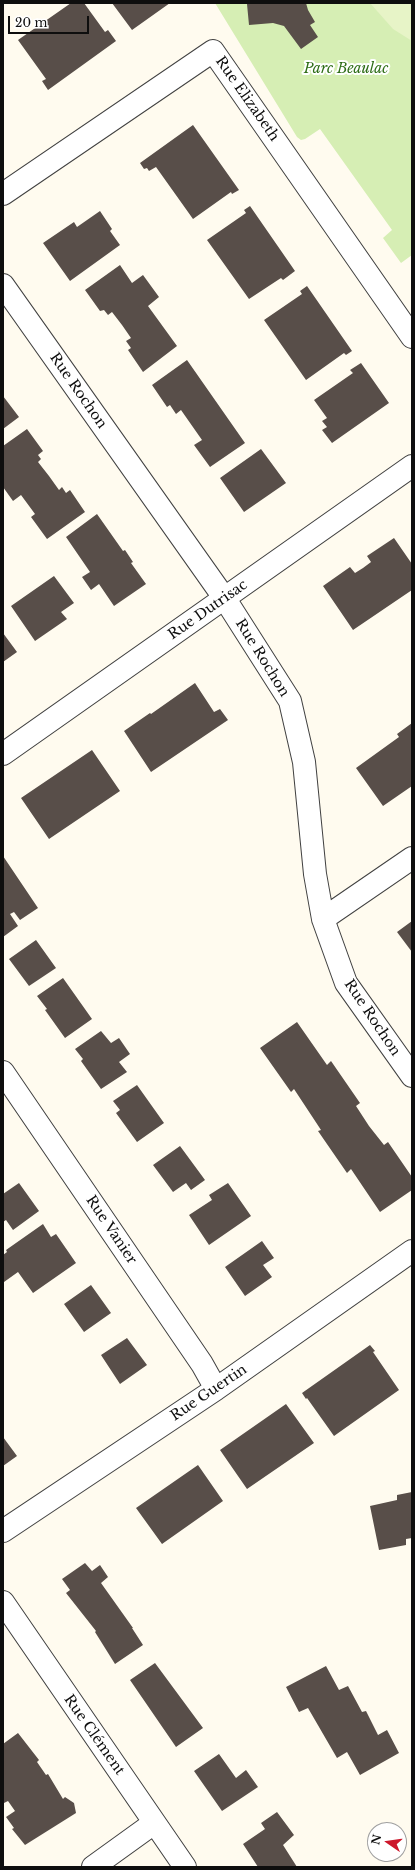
<!DOCTYPE html>
<html>
<head>
<meta charset="utf-8">
<style>
  body { margin:0 }
  #map { position:relative; width:415px; height:1870px; overflow:hidden; background:#fffbef; font-family:"Libre Baskerville",serif }
  canvas { display:block }
  .frame { position:absolute; inset:0; border:4px solid #0e0e0e; pointer-events:none }
  .north { position:absolute; left:367px; top:1822px; width:40px; height:40px; box-sizing:border-box; background:#fff; border:1px solid #9f9f9f; border-radius:50%; rotate:283deg; font-size:11px; font-weight:700; line-height:16px; text-align:center; color:#0e0e0e }
  .north::after { content:''; display:block; margin:auto; width:14px; height:18px; background:#cd172b; clip-path:polygon(50% 0,100% 100%,50% 72%,0 100%) }
  .scale { position:absolute; left:8px; top:16px; width:81px; height:18px; box-sizing:border-box; border:2px solid #0e0e0e; border-top:0; padding-left:5px; font-size:12px; line-height:14px; white-space:nowrap; color:#0e0e0e; -webkit-text-stroke:3px #fff; paint-order:stroke }
</style>
</head>
<body>
<div id="map">
<canvas width="415" height="1870"></canvas>
<div class="frame"></div>
<div class="north">N</div>
<div class="scale">20 m</div>
</div>
<script>
const c = document.querySelector('canvas').getContext('2d');
c.lineJoin = 'round';
function paint(path, color) { c.fillStyle = color; c.fill(path, 'evenodd'); }
const shape = rows => new Path2D(rows.map(r => 'M' + r).join(''));
function trace(path, color, width, dash) { c.strokeStyle = color; c.lineWidth = width; c.lineCap = dash ? 'butt' : 'round'; c.setLineDash(dash || []); c.stroke(path); }
function drawText(font, color, halo, rows, align = 'center') {
  c.font = font + ' "Libre Baskerville",serif'; c.lineWidth = 4; c.setLineDash([]); c.textBaseline = 'middle'; c.strokeStyle = halo; c.fillStyle = color; for (const [text, x, y, turn = 0] of rows) {
    c.save(); c.translate(x, y); c.rotate((+turn || 0) * Math.PI / 180); c.textAlign = isNaN(turn) ? turn : align; if (halo) c.strokeText(text, 0, 0); c.fillText(text, 0, 0); c.restore();
  }
}
const green = shape([
  [215,3,412,3,412,255,401,263,383,238,392,230,320,129,305,139,301,140,297,137]
]);
const pitch = shape([
  [370,3,412,3,412,41,393,29]
]);
const building = shape([
  [71,3,84,3,105,32,108,30,116,41,48,90,42,81,46,79,18,40],
  [112,3,170,3,132,30],
  [256,3,306,3,308,10,315,22,310,25,318,37,301,49,284,26,273,23,249,25,247,4],
  [193,125,239,190,232,194,231,192,193,219,156,167,149,171,147,168,144,169,140,163],
  [250,206,295,271,283,280,281,278,249,299,207,240,246,213,244,210],
  [100,211,112,229,110,231,120,245,70,281,43,243,74,222,77,227],
  [120,265,132,283,143,275,159,297,148,306,177,346,143,372,128,350,131,348,126,341,131,338,122,325,112,312,108,315,104,310,100,311,85,290],
  [307,286,352,351,346,355,344,353,306,380,264,320,302,294,300,291],
  [187,360,245,443,210,467,194,445,202,440,181,410,176,414,170,405,167,407,152,385],
  [361,363,389,403,332,443,322,430,327,427,322,421,327,418,314,400,353,373,350,370],
  [3,396,19,417,3,429],
  [27,429,43,451,38,455,41,459,38,462,49,476,59,490,62,487,66,493,70,490,85,512,47,539,31,517,35,514,21,495,13,501,3,487,3,446],
  [261,449,286,483,244,512,220,478],
  [97,514,123,551,125,550,133,562,131,563,146,584,114,606,99,584,91,590,82,577,90,572,66,537],
  [394,538,412,564,412,590,353,630,323,586,350,567,355,573,363,568,371,562,367,556],
  [54,576,74,603,61,612,67,619,35,641,11,606],
  [3,633,17,652,3,662],
  [195,683,214,712,220,709,228,720,151,772,124,731,150,713,151,714],
  [412,723,412,786,383,806,356,768,399,737,397,734],
  [92,750,120,791,49,839,21,798],
  [3,856,38,908,20,920,14,912,10,914,18,926,3,937],
  [412,921,412,952,397,932],
  [36,940,56,968,29,986,9,959],
  [63,978,92,1019,65,1038,45,1010,47,1009,37,996],
  [297,1022,327,1065,331,1061,360,1103,356,1106,369,1126,384,1145,388,1142,412,1177,412,1190,380,1212,351,1169,347,1173,318,1131,321,1130,294,1089,291,1092,260,1048],
  [101,1031,111,1043,119,1038,130,1054,119,1062,127,1072,101,1089,81,1061,83,1059,75,1049],
  [137,1085,164,1123,137,1142,116,1113,120,1110,113,1101],
  [180,1146,205,1180,191,1190,186,1183,173,1192,153,1165],
  [19,1183,39,1211,13,1230,6,1220,3,1222,3,1194],
  [228,1183,251,1216,209,1245,189,1215,212,1200,209,1195],
  [43,1224,51,1237,56,1234,76,1263,33,1293,18,1272,4,1282,3,1280,3,1255,7,1252,6,1250],
  [262,1241,274,1258,263,1265,272,1277,245,1296,225,1267],
  [91,1285,111,1313,84,1332,64,1304],
  [127,1338,147,1365,120,1384,101,1355],
  [370,1345,375,1351,373,1352,399,1390,334,1436,307,1398,306,1399,302,1393],
  [286,1404,314,1443,247,1489,220,1450],
  [3,1437,17,1456,3,1466],
  [198,1465,223,1501,162,1544,136,1508],
  [412,1492,412,1538,406,1539,406,1545,379,1550,370,1506,397,1500,397,1495],
  [85,1563,92,1571,100,1565,108,1577,101,1583,133,1628,132,1628,143,1645,115,1664,95,1632,96,1631,66,1593,70,1590,62,1579],
  [155,1663,203,1728,176,1747,130,1680],
  [326,1666,339,1690,348,1686,362,1712,366,1711,378,1735,387,1730,399,1753,360,1775,347,1752,337,1758,308,1708,299,1712,286,1687],
  [18,1733,39,1760,37,1762,46,1775,48,1774,63,1799,65,1797,74,1803,76,1813,25,1845,12,1829,14,1828,6,1817,15,1811,8,1801,4,1803,3,1802,3,1744],
  [219,1754,236,1778,246,1770,258,1787,222,1811,194,1771],
  [277,1812,294,1835,283,1845,297,1867,258,1867,243,1844,265,1829,261,1823]
]);
const street = shape([
  [3,194,213,51,412,337],
  [3,285,225,599,290,701,304,762,315,874,323,919,346,983,412,1076],
  [3,754,412,466],
  [323,919,412,858],
  [3,1072,202,1364,216,1389],
  [3,1531,216,1389,412,1251],
  [3,1602,185,1867],
  [93,1867,154,1823]
]);
const parkNames = [
  ["Parc Beaulac",346,69]
];
const streetNames = [
  ["Rue Elizabeth",247,99,55],
  ["Rue Rochon",78,391,55],
  ["Rue Dutrisac",208,610,-35],
  ["Rue Rochon",262,658,58],
  ["Rue Rochon",372,1018,56],
  ["Rue Vanier",111,1230,56],
  ["Rue Guertin",209,1393,-34],
  ["Rue Clément",94,1735,55]
];
paint(green, '#d6eeb4');
paint(pitch, '#e7f4c7');
paint(building, '#584e49');
trace(street, '#414141', 24);
trace(street, '#fff', 22);
drawText('italic 14px', '#2e6d17', '#fff', parkNames);
drawText('14px', '#0e0e0e', '#fff', streetNames);
</script>
</body>
</html>
